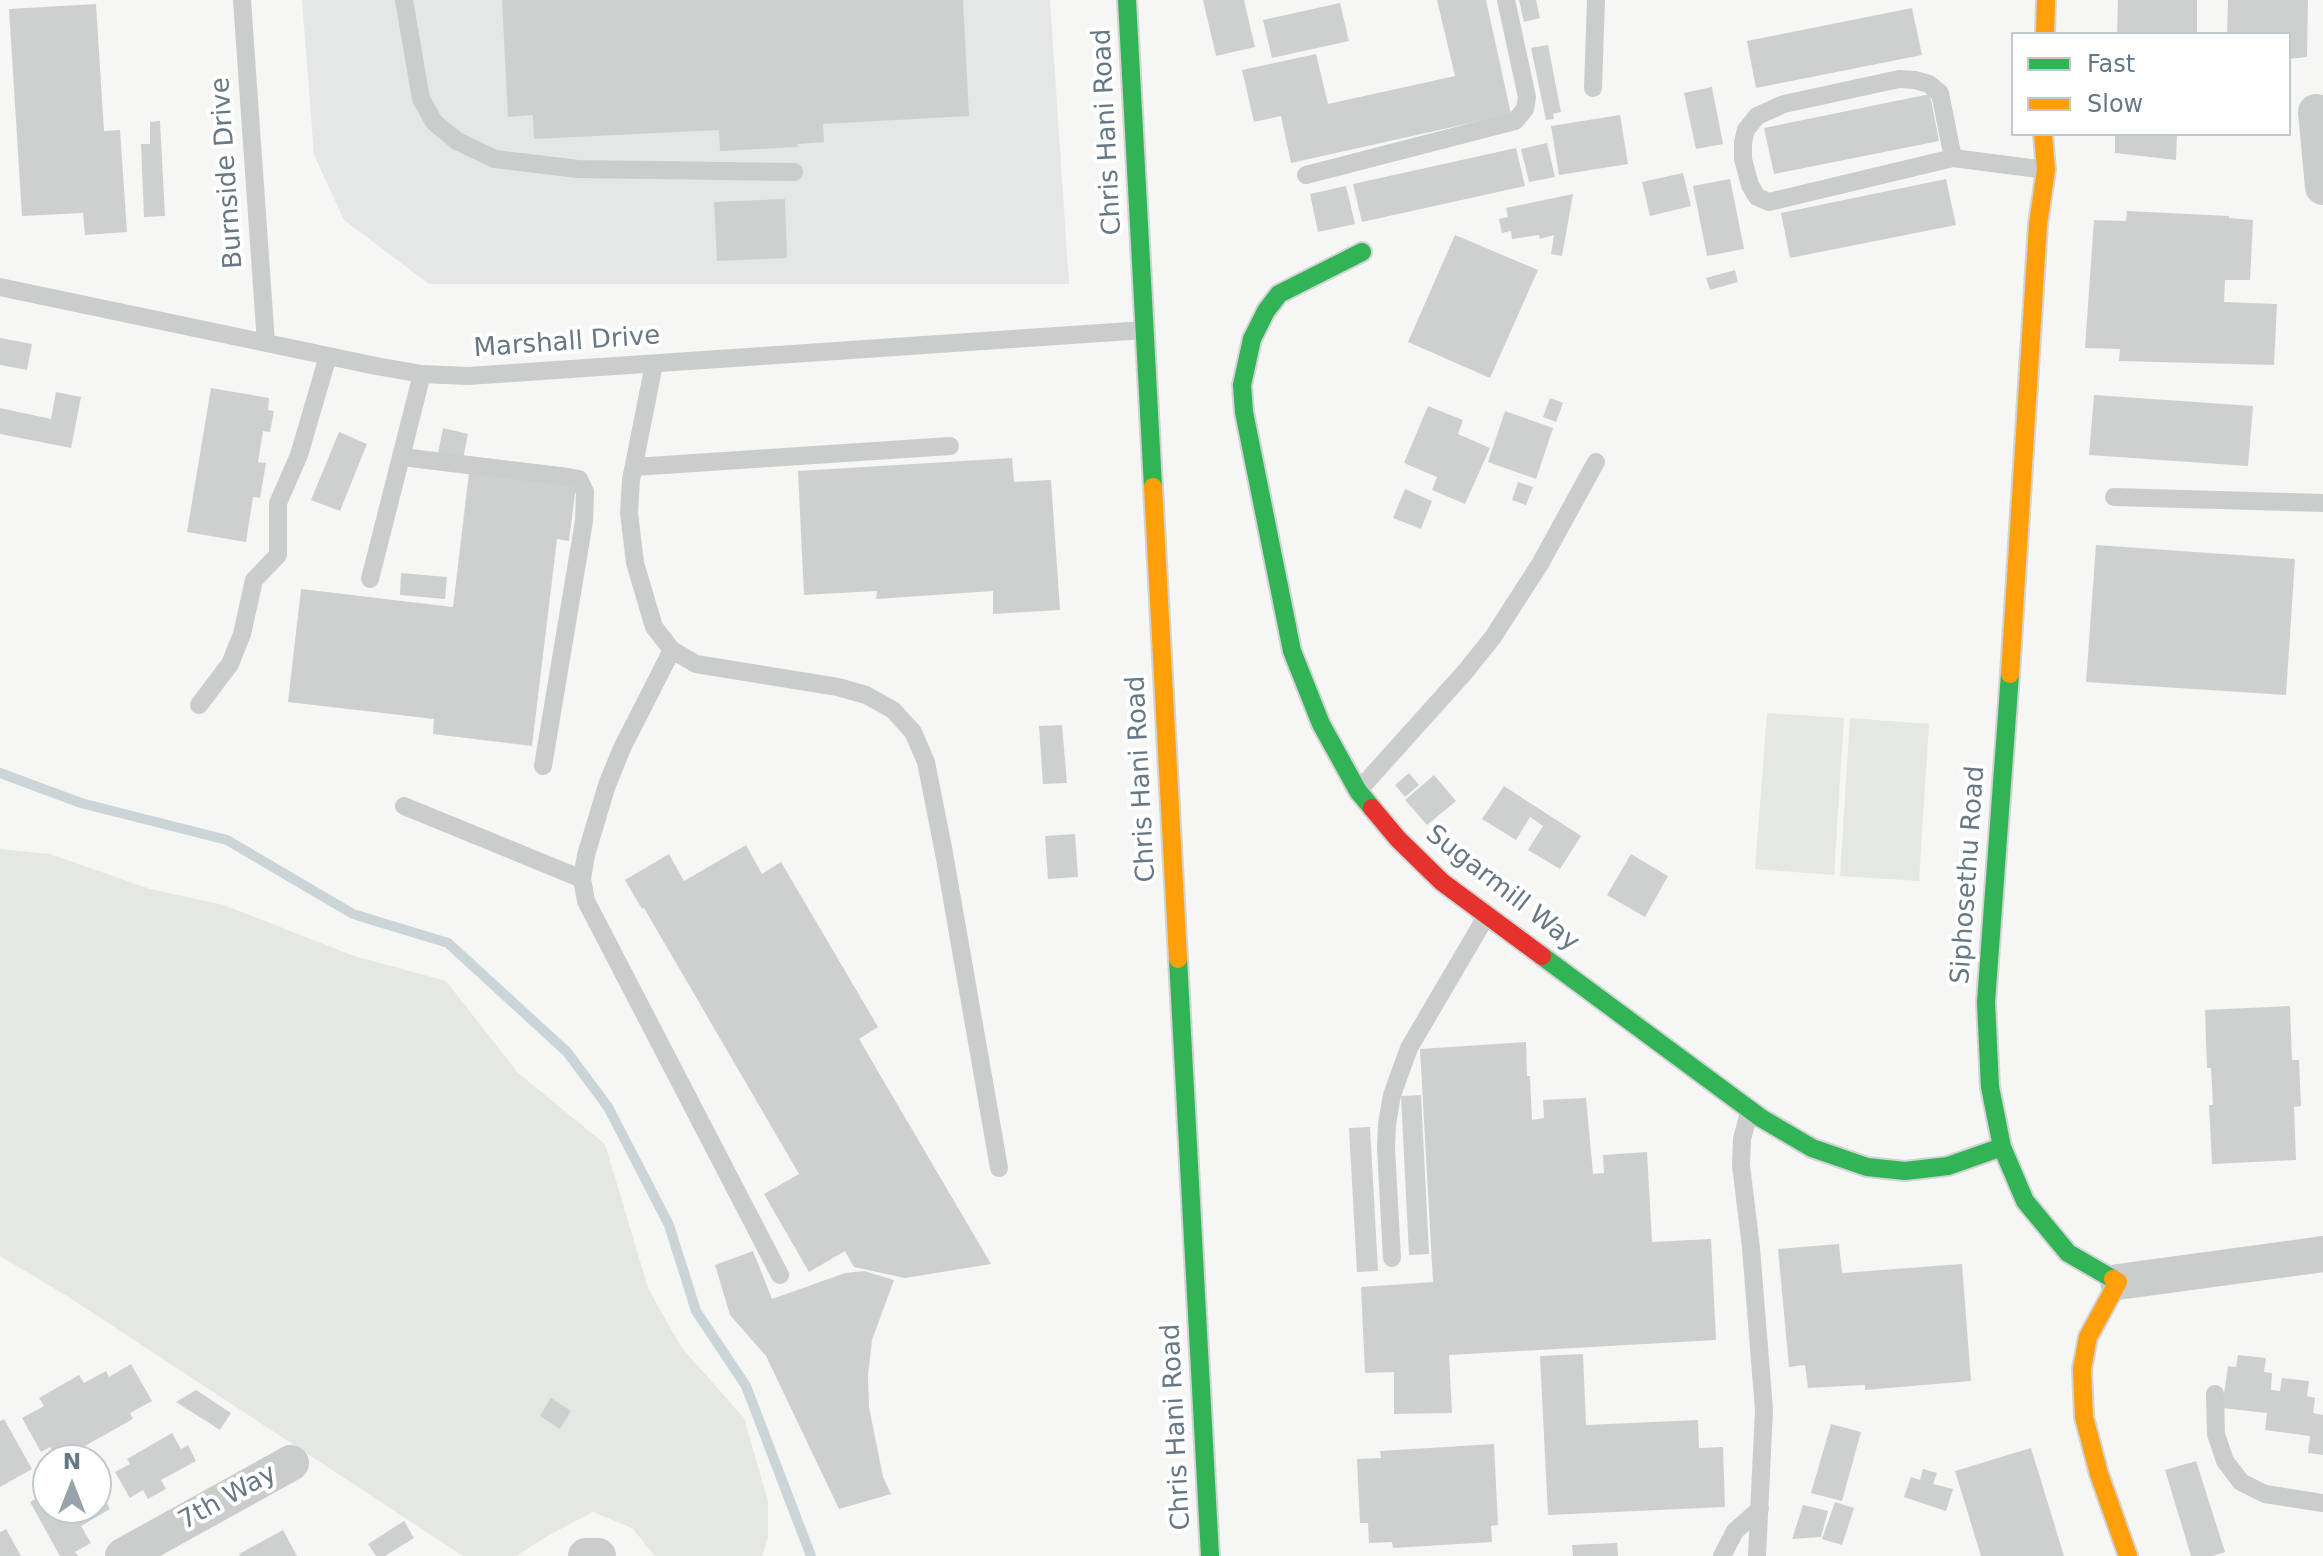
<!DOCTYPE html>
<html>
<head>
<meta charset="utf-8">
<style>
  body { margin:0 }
  #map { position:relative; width:2323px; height:1556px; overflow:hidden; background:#f6f6f5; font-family:"DejaVu Sans",sans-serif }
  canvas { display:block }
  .legend { position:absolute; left:2011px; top:32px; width:280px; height:104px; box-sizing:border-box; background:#fff; border:2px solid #c2c9ce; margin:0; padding:10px 14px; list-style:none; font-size:24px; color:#667885 }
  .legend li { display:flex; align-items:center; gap:16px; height:40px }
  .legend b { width:40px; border:2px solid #c2c9ce }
  .north { position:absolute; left:32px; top:1444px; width:80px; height:80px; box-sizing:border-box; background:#fff; border:2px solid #c2c9ce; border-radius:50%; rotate:0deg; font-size:22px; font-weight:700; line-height:32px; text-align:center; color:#667885 }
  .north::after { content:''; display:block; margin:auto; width:28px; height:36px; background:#98a4ac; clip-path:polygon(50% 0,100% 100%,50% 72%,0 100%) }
</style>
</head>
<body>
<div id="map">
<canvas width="2323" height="1556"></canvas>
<ul class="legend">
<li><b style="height:10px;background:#30b455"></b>Fast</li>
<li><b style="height:10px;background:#ff9f0a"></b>Slow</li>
</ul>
<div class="north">N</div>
</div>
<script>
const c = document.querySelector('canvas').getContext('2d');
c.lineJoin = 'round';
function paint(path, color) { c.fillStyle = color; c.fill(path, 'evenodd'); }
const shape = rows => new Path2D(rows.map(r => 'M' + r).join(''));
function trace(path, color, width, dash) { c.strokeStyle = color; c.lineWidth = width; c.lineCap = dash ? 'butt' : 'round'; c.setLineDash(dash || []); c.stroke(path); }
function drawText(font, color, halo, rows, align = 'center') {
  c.font = font + ' "DejaVu Sans",sans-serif'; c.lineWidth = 8; c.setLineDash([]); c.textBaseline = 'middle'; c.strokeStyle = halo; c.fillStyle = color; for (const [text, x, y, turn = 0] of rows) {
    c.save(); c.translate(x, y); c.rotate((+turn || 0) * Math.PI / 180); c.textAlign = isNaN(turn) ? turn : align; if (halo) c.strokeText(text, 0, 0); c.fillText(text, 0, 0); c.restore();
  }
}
const built = shape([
  [302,0,1050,0,1069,284,429,284,344,220,314,155]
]);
const green = shape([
  [1767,713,1844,718,1834,875,1755,869],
  [1850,718,1929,724,1919,881,1840,876],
  [0,849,50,854,150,889,224,905,354,956,446,981,518,1073,605,1144,648,1288,681,1347,744,1418,768,1501,768,1537,762,1556,655,1556,632,1528,593,1512,549,1535,516,1556,463,1556,67,1296,0,1256]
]);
const stream = shape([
  [0,773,81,803,227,840,353,914,448,943,567,1052,608,1107,669,1225,696,1311,746,1386,811,1556]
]);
const building = shape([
  [502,0,963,0,969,116,823,124,824,142,797,144,798,147,720,151,719,130,534,139,533,115,508,117],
  [1203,0,1244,0,1255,47,1216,56],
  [1437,0,1486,0,1511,114,1291,163,1281,116,1254,122,1242,70,1316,54,1328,104,1455,76],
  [1519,0,1536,0,1540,18,1524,22],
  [2118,0,2197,0,2197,34,2117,34],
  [2228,0,2308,0,2307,57,2289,59,2289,34,2227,34],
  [1340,3,1349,41,1272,58,1263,20],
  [96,4,104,131,120,130,127,232,85,235,83,213,22,216,9,9],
  [1912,8,1922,55,1756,88,1747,41],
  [1548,45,1561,112,1553,114,1554,119,1546,120,1531,48],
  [1712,87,1723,144,1696,149,1684,93],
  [1930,94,1939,141,1774,174,1764,128],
  [1620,115,1628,164,1559,175,1551,126],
  [160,121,165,216,144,217,141,144,150,144,150,122],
  [2115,134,2177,134,2176,160,2115,153],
  [1547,143,1555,177,1529,182,1521,149],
  [1516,148,1525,186,1362,222,1353,184],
  [1683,173,1691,206,1650,216,1642,182],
  [1730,179,1744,249,1707,256,1693,186],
  [1946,179,1956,225,1790,258,1781,213],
  [1346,186,1355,224,1318,232,1310,194],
  [1573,194,1562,256,1551,254,1554,235,1540,239,1539,235,1512,239,1511,231,1502,233,1499,219,1508,217,1506,208],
  [785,199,787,258,717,261,714,202],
  [2127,211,2229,216,2229,218,2253,220,2250,280,2225,280,2224,302,2277,304,2274,365,2119,361,2120,349,2085,348,2094,220,2126,221],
  [1455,235,1538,270,1490,378,1408,342],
  [1735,270,1738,282,1710,290,1706,278],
  [0,338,32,344,27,370,0,365],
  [211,388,269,398,268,410,274,411,270,432,263,431,258,462,266,463,260,498,253,497,246,542,187,532],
  [56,392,81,397,71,448,0,434,0,408,51,419],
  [2094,395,2253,406,2248,466,2089,455],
  [1550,398,1563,403,1556,422,1543,417],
  [1428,406,1463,420,1458,434,1490,448,1465,504,1432,490,1437,477,1404,463],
  [1505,411,1553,428,1536,479,1488,462],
  [443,428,468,434,463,459,438,453],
  [339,432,367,444,340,511,311,500],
  [1012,458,1014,482,1051,480,1060,610,993,614,993,591,876,599,877,591,804,595,798,471],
  [469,473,576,486,569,541,557,539,532,746,433,734,434,719,288,702,301,589,453,607],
  [1518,482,1533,487,1526,505,1512,500],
  [1405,489,1432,501,1421,529,1393,518],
  [2096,545,2295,559,2286,695,2086,682],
  [401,573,447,577,445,599,400,595],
  [1062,725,1067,783,1043,784,1039,726],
  [1409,773,1419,785,1405,797,1395,785],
  [1434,775,1456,801,1427,825,1405,800],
  [1504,786,1581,836,1560,869,1528,850,1543,826,1530,817,1516,840,1482,819],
  [1075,834,1078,877,1048,879,1045,836],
  [746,845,762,874,781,862,878,1027,859,1039,991,1264,905,1278,854,1267,845,1251,809,1272,764,1194,799,1174,644,908,642,909,625,880,669,854,684,881],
  [1631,854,1668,876,1645,917,1607,895],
  [2290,1006,2292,1060,2299,1060,2301,1106,2294,1107,2296,1160,2212,1164,2209,1105,2213,1105,2211,1068,2207,1068,2205,1010],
  [1526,1042,1527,1076,1530,1076,1532,1120,1544,1118,1543,1100,1586,1098,1593,1174,1604,1173,1603,1155,1647,1152,1652,1242,1711,1239,1716,1340,1449,1355,1452,1413,1394,1414,1394,1372,1365,1373,1361,1287,1433,1282,1420,1049],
  [1421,1095,1429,1254,1409,1255,1401,1096],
  [1370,1127,1378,1271,1357,1272,1349,1128],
  [1839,1244,1842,1273,1962,1264,1971,1381,1865,1390,1865,1385,1808,1388,1805,1365,1789,1367,1778,1249],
  [753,1251,772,1299,845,1273,864,1271,894,1280,872,1340,868,1375,869,1407,883,1477,891,1494,839,1509,766,1356,730,1315,715,1265],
  [1583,1354,1586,1425,1698,1420,1699,1448,1723,1447,1725,1507,1548,1515,1540,1356],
  [2238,1355,2266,1358,2264,1372,2272,1373,2271,1390,2280,1391,2282,1378,2309,1381,2307,1396,2315,1398,2313,1413,2323,1415,2323,1455,2308,1453,2310,1436,2265,1430,2267,1413,2222,1408,2228,1366,2236,1367],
  [131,1364,152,1401,130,1413,133,1419,60,1460,57,1460,50,1447,41,1452,22,1418,44,1406,39,1398,79,1375,84,1383,106,1371,109,1377],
  [196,1390,231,1413,220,1430,176,1402],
  [551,1398,571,1411,560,1429,540,1416],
  [4,1419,32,1469,0,1487,0,1421],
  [1831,1424,1861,1432,1842,1501,1811,1493],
  [172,1433,181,1449,188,1445,196,1461,161,1480,166,1489,148,1499,143,1490,130,1498,115,1472,130,1464,127,1459],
  [1494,1444,1498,1525,1491,1526,1492,1542,1393,1548,1392,1542,1369,1543,1368,1523,1360,1523,1357,1459,1381,1458,1380,1451],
  [2031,1448,2064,1556,1981,1556,1955,1471],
  [2196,1461,2225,1552,2213,1556,2191,1556,2165,1470],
  [1923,1469,1937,1473,1933,1484,1953,1489,1946,1511,1904,1497,1911,1477,1920,1480],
  [96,1484,110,1509,81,1526,91,1543,75,1552,78,1556,60,1556,30,1502,48,1492,48,1508,96,1508],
  [1835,1502,1854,1508,1842,1545,1822,1539],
  [1803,1505,1828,1511,1821,1537,1792,1539],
  [404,1521,414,1538,385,1556,376,1556,368,1544],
  [6,1529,21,1556,0,1556,0,1532],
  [283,1530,297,1556,240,1556,239,1554],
  [1617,1543,1618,1556,1573,1556,1572,1545]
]);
const lane = shape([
  [242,0,266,343],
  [404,0,421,99,434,122,457,141,495,159,578,169,794,172],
  [1593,88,1596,0],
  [1953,158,1940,93,1929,84,1915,80,1899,79,1784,104,1757,116,1746,130,1743,142,1743,159,1750,185,1757,197,1769,202,1953,158,2046,170],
  [1306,175,1515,121,1525,109,1527,97,1506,0],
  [0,287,376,366,422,374,468,376,1145,330],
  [654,364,631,480,629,513,635,563,654,627,672,650,696,664,838,687,866,695,893,710,913,732,926,762,944,853,999,1168],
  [402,457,568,477,579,479,585,492,584,521,543,766],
  [634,467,950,446],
  [2114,497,2323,503],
  [370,579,422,374],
  [672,650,622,748,607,785,586,855,582,879,586,901,780,1275],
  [199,705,230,664,242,634,254,580,278,555,278,503,299,455,328,356],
  [1358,791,1465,672,1493,637,1540,564,1596,462],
  [404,806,582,879],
  [1750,1109,1742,1139,1741,1165,1751,1248,1764,1410,1757,1556],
  [1392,1258,1386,1148,1387,1124,1392,1095,1409,1048,1487,915],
  [2215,1394,2216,1434,2225,1461,2241,1482,2265,1494,2323,1503],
  [1722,1556,1735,1531,1760,1509]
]);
const street = shape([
  [2316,112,2323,187],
  [2118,1282,2323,1254],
  [123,1556,291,1463],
  [586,1556,598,1556]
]);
const fast = shape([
  [1127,0,1153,487],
  [1362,252,1279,294,1266,311,1252,339,1242,385,1244,412,1292,651,1321,724,1358,791,1372,808],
  [2010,674,1986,1002,1990,1087,2002,1147,2025,1201,2068,1253,2113,1279],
  [1542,956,1761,1118,1812,1148,1867,1167,1905,1171,1948,1166,2002,1147],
  [1178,959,1210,1556]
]);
const slow = shape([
  [2045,34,2046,0],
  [1153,487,1178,959],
  [2010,674,2038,224,2046,170,2043,134],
  [2113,1279,2118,1282,2088,1337,2082,1369,2084,1417,2099,1474,2128,1556]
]);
const jam = shape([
  [1372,808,1398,839,1442,882,1542,956]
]);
const streetNames = [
  ["Chris Hani Road",1108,132,-93],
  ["Burnside Drive",228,173,-94],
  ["Marshall Drive",567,343,-4],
  ["Chris Hani Road",1142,779,-93],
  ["Siphosethu Road",1969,875,-86],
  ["Sugarmill Way",1502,889,38],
  ["Chris Hani Road",1177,1427,-93],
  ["7th Way",228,1498,-29]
];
paint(built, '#e5e6e6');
paint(green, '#e5e8e2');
trace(stream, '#cbd4d6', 10);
paint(building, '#ced0d0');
trace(fast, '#d2d3d4', 22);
trace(slow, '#d2d3d4', 22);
trace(jam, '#d2d3d4', 22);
trace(lane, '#cbcccc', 18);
trace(street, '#cbcccc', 36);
trace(fast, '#30b455', 18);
trace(slow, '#ff9f0a', 18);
trace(jam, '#e5322d', 18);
drawText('26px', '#667885', '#fff', streetNames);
</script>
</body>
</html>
